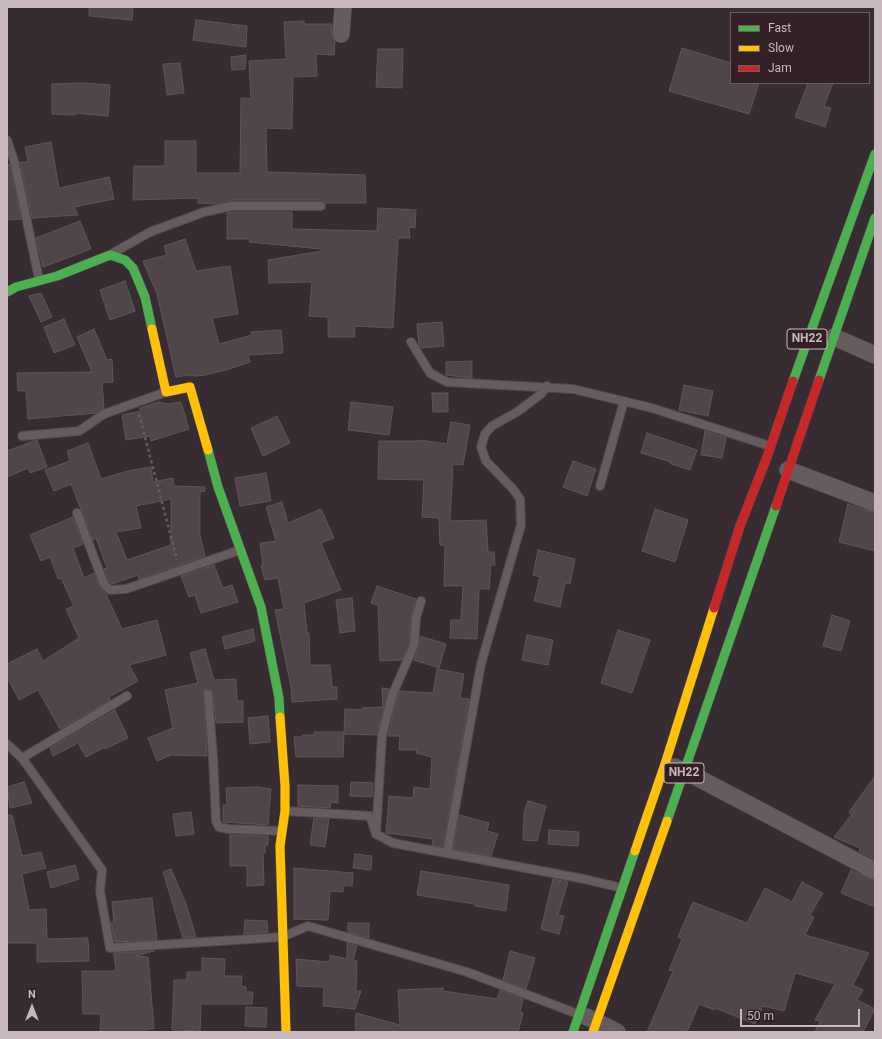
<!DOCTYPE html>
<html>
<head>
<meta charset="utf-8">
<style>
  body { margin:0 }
  #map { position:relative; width:882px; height:1039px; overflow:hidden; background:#372c31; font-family:Roboto,sans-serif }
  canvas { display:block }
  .frame { position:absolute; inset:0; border:8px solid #c8b7bd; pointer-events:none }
  .legend { position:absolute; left:730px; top:12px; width:140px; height:72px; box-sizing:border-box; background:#322027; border:1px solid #6e5c63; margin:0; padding:5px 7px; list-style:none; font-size:12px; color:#c8b7bd }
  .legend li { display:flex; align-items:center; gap:8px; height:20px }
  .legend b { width:20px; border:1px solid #6e5c63 }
  .north { position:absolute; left:12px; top:987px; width:40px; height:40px; -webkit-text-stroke:3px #322027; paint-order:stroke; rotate:0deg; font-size:11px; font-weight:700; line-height:16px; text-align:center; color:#c8b7bd }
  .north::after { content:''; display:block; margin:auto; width:14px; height:18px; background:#c8b7bd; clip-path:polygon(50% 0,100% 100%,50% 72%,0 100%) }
  .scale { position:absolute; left:740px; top:1009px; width:120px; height:18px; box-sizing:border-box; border:2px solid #c8b7bd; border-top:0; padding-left:5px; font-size:12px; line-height:14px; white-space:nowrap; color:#c8b7bd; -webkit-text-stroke:3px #322027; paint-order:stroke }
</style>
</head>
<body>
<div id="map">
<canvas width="882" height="1039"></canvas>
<div class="frame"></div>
<ul class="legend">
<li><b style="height:5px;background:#4caf50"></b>Fast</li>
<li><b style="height:5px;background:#ffc107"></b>Slow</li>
<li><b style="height:5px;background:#c62828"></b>Jam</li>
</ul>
<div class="north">N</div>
<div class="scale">50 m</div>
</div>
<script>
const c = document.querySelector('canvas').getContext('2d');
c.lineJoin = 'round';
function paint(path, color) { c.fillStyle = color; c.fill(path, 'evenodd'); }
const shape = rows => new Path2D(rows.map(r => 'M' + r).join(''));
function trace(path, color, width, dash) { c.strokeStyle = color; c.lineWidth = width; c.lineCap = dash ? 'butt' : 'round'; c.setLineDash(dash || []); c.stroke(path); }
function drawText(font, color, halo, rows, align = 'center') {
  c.font = font + ' Roboto,sans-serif'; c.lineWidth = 3.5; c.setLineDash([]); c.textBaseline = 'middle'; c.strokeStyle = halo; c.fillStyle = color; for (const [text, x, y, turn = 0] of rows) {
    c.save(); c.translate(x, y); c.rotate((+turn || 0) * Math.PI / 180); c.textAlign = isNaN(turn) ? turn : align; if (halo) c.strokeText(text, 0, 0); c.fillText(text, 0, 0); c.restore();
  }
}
const building = shape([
  [89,7,133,7,132,20,89,16,89,7],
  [196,20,247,26,246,47,193,40,196,20],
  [304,21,304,24,332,24,331,34,335,41,334,55,316,54,317,76,293,77,292,129,266,128,267,172,365,175,366,203,326,203,321,200,232,200,217,204,198,203,198,198,133,200,134,166,165,166,165,141,196,141,196,173,240,173,241,98,251,99,249,61,286,59,284,22,304,21],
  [682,48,731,63,731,83,759,83,749,114,669,91,682,48],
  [378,49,403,49,402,88,376,87,378,49],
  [246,55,245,69,232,70,231,57,246,55],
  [180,63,184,93,167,95,163,64,180,63],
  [84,83,110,85,108,116,75,113,75,115,52,114,52,84,84,83],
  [808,83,833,83,824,106,831,108,825,127,795,117,808,83],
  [51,142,59,188,109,177,114,199,74,207,78,215,32,218,20,162,28,162,25,147,51,142],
  [7,164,10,165,21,219,7,220,7,164],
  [378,208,416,210,415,228,409,227,410,238,398,238,393,328,354,326,355,337,328,337,328,317,309,316,312,282,269,283,268,260,322,251,321,249,249,242,250,239,227,239,227,213,233,212,292,212,292,229,377,231,378,208],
  [80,221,91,249,43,267,36,238,80,221],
  [185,239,196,271,230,266,238,314,212,318,219,344,252,335,251,332,281,330,283,353,248,355,250,362,226,370,205,375,196,376,188,375,176,377,157,294,143,261,167,255,164,246,185,239],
  [125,281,135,311,110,320,100,290,125,281],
  [41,293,52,317,41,322,29,296,41,293],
  [64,319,75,345,54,353,44,327,64,319],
  [442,322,444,346,421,348,419,345,417,324,442,322],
  [94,329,107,360,112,359,113,382,102,383,104,408,96,413,28,419,26,391,18,391,17,373,92,372,77,337,94,329],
  [472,361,472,378,446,375,446,362,472,361],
  [684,385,713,391,708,416,679,410,684,385],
  [432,393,448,393,448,412,433,412,432,393],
  [159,402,168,404,181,402,189,429,151,441,150,436,126,440,122,415,141,411,140,408,159,402],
  [351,402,393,407,389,435,348,430,351,402],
  [277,416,290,443,263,456,251,428,277,416],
  [451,422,470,425,463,465,453,464,450,521,486,520,488,552,494,552,495,565,491,565,489,589,479,589,477,639,450,638,451,620,461,620,463,586,444,586,445,545,440,545,439,518,422,517,424,480,378,479,379,441,418,441,419,440,447,444,451,422],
  [705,431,726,438,722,458,701,455,705,431],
  [647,433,697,450,690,470,671,464,671,462,641,453,647,433],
  [37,440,47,467,30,473,28,468,7,477,7,451,37,440],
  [88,443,101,479,128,471,151,467,153,482,173,478,174,486,205,487,205,491,200,492,200,536,205,556,139,579,138,575,112,584,109,581,104,569,107,568,96,538,93,540,71,484,54,491,45,470,70,461,67,451,88,443],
  [171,499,171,545,127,560,116,532,141,528,136,506,171,499],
  [573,461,596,469,587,496,563,487,573,461],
  [266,473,271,501,240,506,235,478,266,473],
  [282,502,288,523,321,509,334,538,321,543,341,590,304,603,307,633,309,633,310,665,330,665,332,687,337,687,337,699,292,702,291,687,275,610,284,609,278,578,265,580,261,566,263,565,260,543,276,541,266,507,282,502],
  [848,504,875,513,875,551,839,542,848,504],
  [655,509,688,520,675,562,642,551,655,509],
  [73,517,83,544,73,548,84,578,94,573,99,586,106,594,122,629,157,620,166,655,129,665,138,681,109,697,110,700,60,729,38,690,19,700,7,677,7,664,37,649,43,661,79,638,66,609,74,606,61,578,58,579,50,557,41,561,30,535,73,517],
  [538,550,575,559,570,584,565,583,560,607,534,601,540,577,533,575,538,550],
  [214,565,223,588,232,585,238,602,201,613,195,595,189,597,181,576,214,565],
  [377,586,416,599,411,617,409,644,402,660,380,661,378,605,371,603,377,586],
  [352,598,355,631,340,633,336,600,352,598],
  [832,615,850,621,841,651,823,646,832,615],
  [253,629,255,641,225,649,222,637,253,629],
  [618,630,650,640,632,693,601,683,618,630],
  [527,635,553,640,548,665,522,660,527,635],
  [420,636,446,644,439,668,414,660,419,647,420,636],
  [205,649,214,680,236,679,237,701,243,701,243,722,216,723,213,693,210,689,205,689,203,694,207,756,171,755,157,761,148,738,173,728,165,690,198,683,190,653,205,649],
  [437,669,464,674,460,698,469,699,443,847,432,845,433,839,386,833,389,796,413,798,414,787,430,789,432,757,416,753,417,750,399,750,400,736,388,736,397,698,400,691,433,693,437,669],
  [382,688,389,689,377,735,344,734,343,757,296,757,294,737,302,737,303,735,314,735,314,732,344,732,345,709,362,710,362,708,383,707,382,688],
  [115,710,128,738,105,749,105,747,86,757,78,743,53,756,50,748,115,710],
  [268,716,270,742,250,744,248,718,268,716],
  [875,776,875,860,859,851,860,848,834,837,852,814,849,812,875,776],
  [24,782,32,803,10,808,7,787,24,782],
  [351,782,373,783,372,797,350,796,351,782],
  [298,785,338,786,338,803,331,802,330,808,298,806,298,785],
  [257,787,271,789,268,825,223,822,223,805,227,805,226,788,257,787],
  [528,801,546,806,537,841,523,840,524,813,528,801],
  [191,812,194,834,176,836,173,814,191,812],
  [7,815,12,815,22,856,41,852,46,868,22,874,29,910,46,909,47,939,88,938,89,961,37,962,37,943,7,943,7,815],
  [459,815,489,823,487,831,498,834,491,856,453,849,459,815],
  [314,818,329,819,325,847,310,845,314,818],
  [549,830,579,832,578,846,548,844,549,830],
  [230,835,268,836,268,845,265,845,265,853,263,853,264,885,247,886,247,866,230,866,230,835],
  [355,854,372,856,371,870,353,868,355,854],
  [75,865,79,879,51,888,47,872,75,865],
  [294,868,353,873,352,886,344,885,343,892,330,891,328,920,294,919,294,868],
  [171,869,186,904,196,937,183,938,163,872,171,869],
  [851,870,875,881,875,907,841,893,851,870],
  [421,871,509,885,506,911,475,906,475,904,417,895,421,871],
  [553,879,568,882,558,915,564,916,559,934,541,929,553,879],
  [802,882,823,893,810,915,814,917,805,935,869,953,853,985,863,990,857,1000,875,1009,863,1032,815,1032,820,1021,815,1020,835,984,795,973,784,1011,763,1006,755,1024,715,1008,714,1010,699,1004,687,1032,647,1032,673,971,669,970,682,939,678,937,693,902,747,923,765,888,792,902,802,882],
  [152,898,157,940,115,942,111,922,114,922,112,902,152,898],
  [245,920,267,921,268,932,244,934,245,920],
  [348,923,369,923,369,938,348,932,348,923],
  [347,943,357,946,353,960,357,961,356,991,361,991,355,1009,323,1006,324,987,297,986,296,959,330,962,330,955,347,959,347,943],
  [154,951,136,956,148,957,154,1029,146,1029,146,1032,100,1032,101,1014,83,1014,82,971,116,971,114,953,154,951],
  [510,951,535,958,526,989,503,980,510,951],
  [202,958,225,959,224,976,242,976,241,986,246,987,246,992,253,992,252,1004,201,1004,200,1031,172,1030,174,980,187,980,187,972,202,972,202,958],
  [443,988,443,991,497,999,500,990,523,999,520,1012,523,1013,518,1032,355,1032,356,1013,400,1025,398,990,443,988],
  [246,1007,267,1008,266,1027,245,1026,246,1007]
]);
const path = shape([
  [139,414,177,560]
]);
const lane = shape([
  [7,140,15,164,39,279],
  [113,253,150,232,204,212,232,206,321,206],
  [411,342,430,373,447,382,573,389,652,408,770,446],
  [22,436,79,431,104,414,166,392],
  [600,486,624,401],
  [77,513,104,584,110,590,126,589,240,550],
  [208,694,213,757,216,821,219,827,228,829,282,831],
  [7,744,22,758,102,870,100,891,110,948,282,937,308,926,467,972,578,1014],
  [22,758,127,696],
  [286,811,370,816,376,834,382,736,392,696,414,645,416,618,421,601],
  [376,834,393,843,584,879,622,888],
  [447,853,481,664,521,525,520,499,513,489,486,461,481,447,485,434,492,426,517,412,541,394,547,386]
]);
const street = shape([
  [341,34,343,7],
  [834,337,875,355],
  [788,470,875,503],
  [674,767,685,771,875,871],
  [587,1017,617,1032]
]);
const fast = shape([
  [7,292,16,287,57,276,110,255,125,260,133,268,145,297,152,329],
  [819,380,875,218],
  [793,381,875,154],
  [208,450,218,487,261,607,279,698,280,717],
  [667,821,776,506],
  [573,1032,635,851]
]);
const slow = shape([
  [152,329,166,392,190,387,208,450],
  [280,717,285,786,285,811,280,846,286,1032],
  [635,851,665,764,714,608],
  [593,1032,667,821]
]);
const jam = shape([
  [776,506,819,380],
  [714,608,740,526,767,457,793,381]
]);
const shields = [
  [807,339,40],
  [684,773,40]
];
const shieldNames = [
  ["NH22",807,339],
  ["NH22",684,773]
];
paint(building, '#50464a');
trace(building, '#5f5458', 1);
trace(lane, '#51484c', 10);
trace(street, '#51484c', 18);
trace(fast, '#51484c', 10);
trace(slow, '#51484c', 10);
trace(jam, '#51484c', 10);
trace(path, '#655c60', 2.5, [3, 3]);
trace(lane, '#665c5f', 8);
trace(street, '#665c5f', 17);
trace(fast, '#4caf50', 9);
trace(slow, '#ffc107', 9);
trace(jam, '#c62828', 9);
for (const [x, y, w] of shields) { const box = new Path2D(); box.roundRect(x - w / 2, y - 10, w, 20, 3); c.fillStyle = '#322027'; c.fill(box); trace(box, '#c8b7bd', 1); }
drawText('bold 12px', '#c8b7bd', null, shieldNames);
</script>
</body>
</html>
